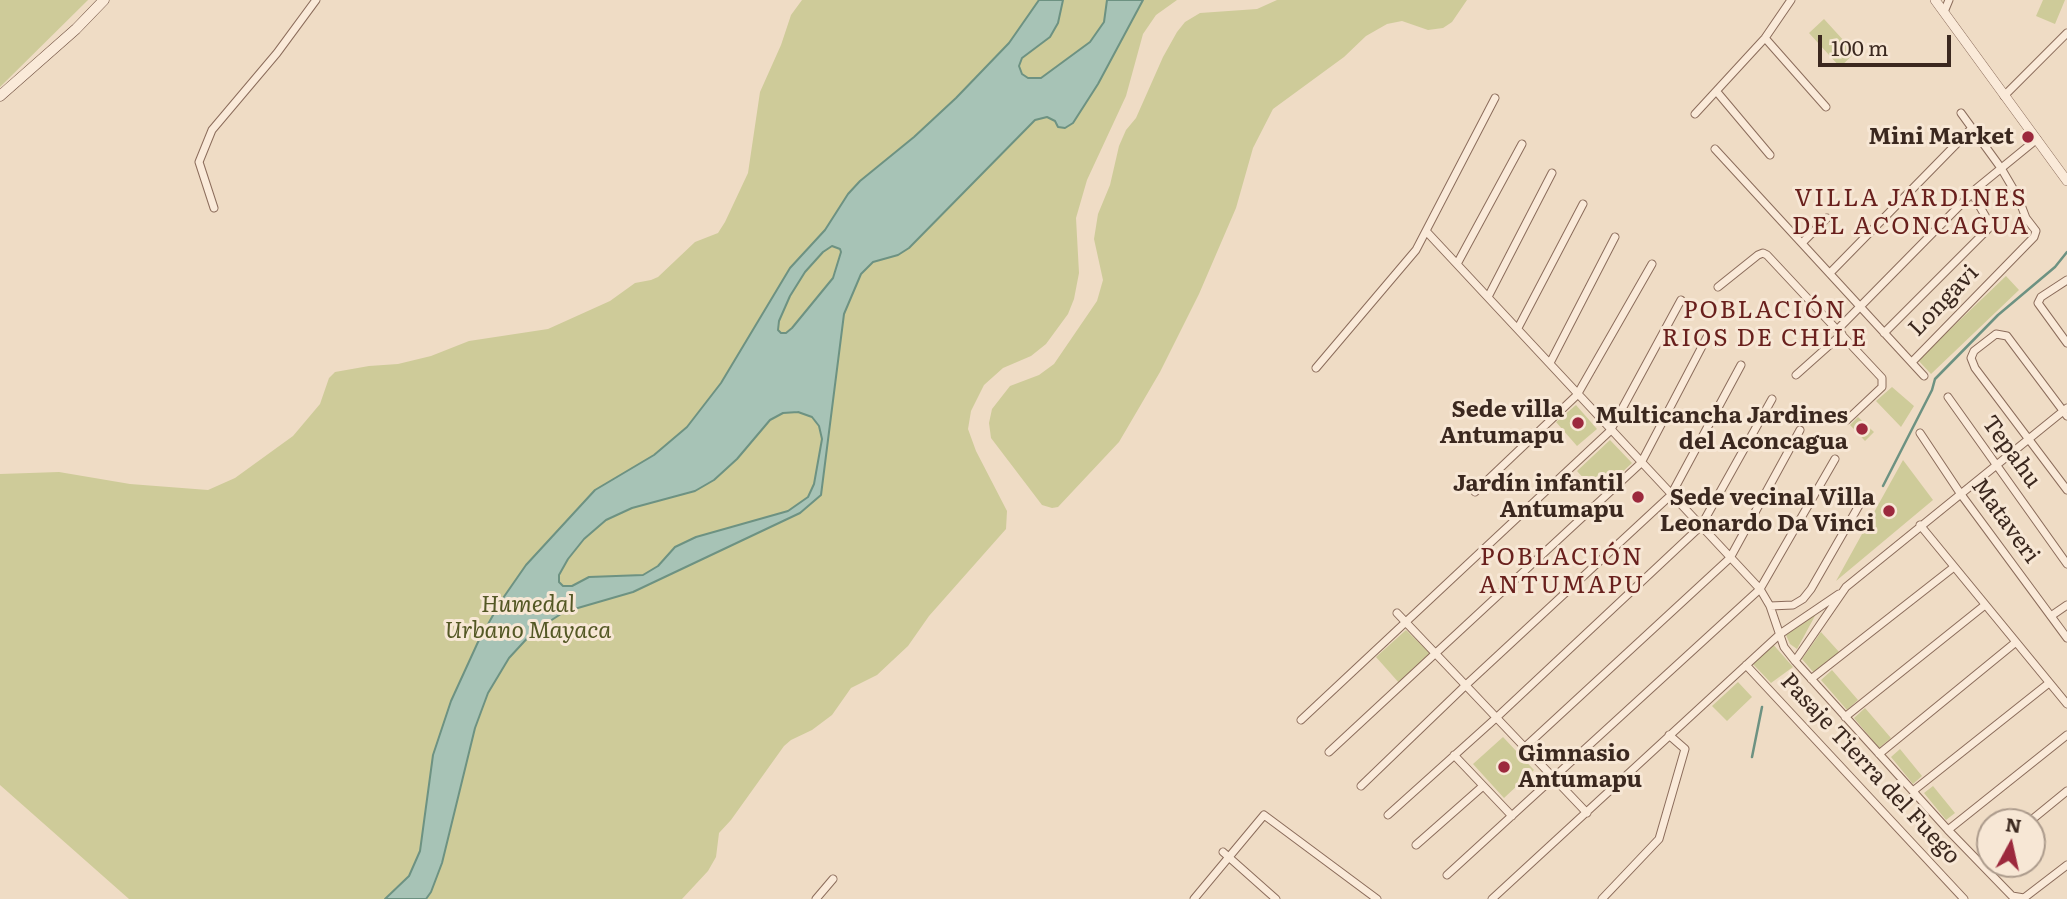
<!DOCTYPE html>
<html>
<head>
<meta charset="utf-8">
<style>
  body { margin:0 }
  #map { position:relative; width:2067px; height:899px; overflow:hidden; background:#efdcc5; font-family:Literata,serif }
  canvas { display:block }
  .north { position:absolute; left:1976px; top:808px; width:70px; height:70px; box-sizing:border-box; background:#f7e7d5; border:2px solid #ac9b8c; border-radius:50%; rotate:8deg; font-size:19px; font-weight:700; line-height:28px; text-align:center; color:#3b281f }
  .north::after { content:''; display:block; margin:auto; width:24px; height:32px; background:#9c293d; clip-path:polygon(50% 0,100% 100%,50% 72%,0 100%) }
  .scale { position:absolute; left:1818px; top:35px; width:133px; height:32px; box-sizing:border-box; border:4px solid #3b281f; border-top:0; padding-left:9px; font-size:21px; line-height:24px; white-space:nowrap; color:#3b281f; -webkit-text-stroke:5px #f7e7d5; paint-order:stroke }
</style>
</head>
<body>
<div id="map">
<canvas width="2067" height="899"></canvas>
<div class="north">N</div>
<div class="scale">100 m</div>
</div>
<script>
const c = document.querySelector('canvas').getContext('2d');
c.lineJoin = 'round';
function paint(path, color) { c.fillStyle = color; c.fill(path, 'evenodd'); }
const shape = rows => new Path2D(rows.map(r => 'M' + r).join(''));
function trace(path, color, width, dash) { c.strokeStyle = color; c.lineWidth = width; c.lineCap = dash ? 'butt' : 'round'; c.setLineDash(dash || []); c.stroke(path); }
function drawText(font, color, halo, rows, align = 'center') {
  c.font = font + ' Literata,serif'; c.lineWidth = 6; c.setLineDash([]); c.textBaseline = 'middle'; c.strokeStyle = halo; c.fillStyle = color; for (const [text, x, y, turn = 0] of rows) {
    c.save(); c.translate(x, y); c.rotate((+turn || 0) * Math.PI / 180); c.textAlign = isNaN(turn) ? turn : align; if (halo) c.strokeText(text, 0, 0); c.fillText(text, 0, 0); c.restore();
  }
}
const green = shape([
  [0,0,88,0,0,87],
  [802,0,1177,0,1156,15,1143,34,1126,96,1087,180,1076,218,1079,273,1074,299,1068,314,1046,344,1031,356,1003,368,984,385,971,411,968,429,976,451,1007,511,1006,529,929,616,908,646,877,675,851,688,832,715,812,730,791,740,784,746,731,820,719,833,716,857,708,871,682,899,129,899,0,785,0,474,59,472,130,484,208,490,235,478,293,436,320,404,329,378,335,372,369,366,398,364,431,356,469,341,548,329,610,301,635,283,651,280,658,277,695,242,718,233,725,222,748,173,760,92,781,45,791,15],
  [1277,0,1467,0,1452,22,1443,28,1428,30,1402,21,1387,24,1366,36,1344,57,1273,109,1253,148,1236,208,1199,294,1160,372,1119,442,1058,507,1052,508,1042,505,991,438,989,423,992,409,1010,386,1039,375,1054,364,1097,301,1103,280,1094,239,1098,214,1110,185,1119,146,1126,130,1136,118,1163,57,1177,32,1185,22,1200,13,1257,9],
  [2043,0,2065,0,2055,24,2036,16],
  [1824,19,1855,53,1840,67,1809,33],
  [2006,276,2019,290,1931,374,1918,360],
  [1892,387,1914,406,1901,427,1876,401],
  [1576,405,1597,429,1577,446,1556,422],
  [1858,417,1874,432,1865,441,1850,425],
  [1610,440,1632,463,1603,490,1591,477,1586,481,1577,471],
  [1903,460,1933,500,1836,581],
  [1816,614,1797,649,1790,644,1786,635],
  [1406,630,1432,655,1400,684,1376,657],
  [1821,632,1840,653,1814,673,1802,659],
  [1771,642,1793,667,1771,683,1752,663],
  [1832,670,1858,700,1847,710,1821,680],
  [1738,682,1752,697,1727,721,1712,706],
  [1865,708,1891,738,1879,748,1854,718],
  [1503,737,1534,770,1504,798,1473,764],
  [1900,749,1922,776,1913,784,1891,757],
  [1933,786,1955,813,1946,820,1924,793]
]);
const water = shape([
  [1039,0,1063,0,1058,23,1050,37,1022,58,1019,66,1022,74,1028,78,1041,78,1090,42,1104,22,1107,0,1143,0,1098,84,1073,123,1065,128,1058,127,1055,121,1047,117,1035,120,909,248,898,255,873,262,861,274,844,314,821,495,800,513,633,592,564,612,533,632,509,658,488,693,475,728,442,863,431,892,426,899,385,899,409,876,420,851,433,755,451,701,478,642,501,601,526,565,595,490,654,455,687,427,721,383,790,268,825,230,848,194,860,181,914,137,956,98,1009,43,1039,0],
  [832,246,840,249,841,252,833,278,792,328,786,333,781,333,778,330,779,321,790,296,805,272,823,252,832,246],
  [798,412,812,417,819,426,822,439,814,484,808,497,788,511,696,537,675,547,658,566,643,575,589,577,572,586,563,586,559,582,559,575,568,559,584,539,606,520,632,508,695,491,714,480,737,459,770,420,783,413,798,412]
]);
const stream = shape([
  [1883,486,1932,390,1935,379,1998,315,2055,267,2067,252],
  [1752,757,1762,707]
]);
const minor = shape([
  [1944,12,1949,0],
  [1765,38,1826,107],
  [1717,92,1770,155],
  [2004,96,2067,33],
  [1695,114,1765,38,1791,0],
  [1715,149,1924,376],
  [214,208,199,162,212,130,277,53,316,0],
  [1426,231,1760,589,1770,606,1784,647,1795,661,1948,830,2012,896,2024,898,2067,865],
  [1802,243,1827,218],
  [1457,264,1522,144],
  [1830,273,1972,128],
  [2067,280,2041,297,2038,303,2067,343],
  [1718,287,1758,255,1763,253,1767,255,1882,378,1882,387,1847,420],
  [1488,297,1552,173],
  [1518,328,1583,204],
  [1838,329,1977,188,2037,139],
  [1884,333,1991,226,1972,193],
  [1912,362,2034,237,2036,231,2026,218,2018,197,2001,168,1961,113],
  [1550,363,1615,237],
  [1316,368,1416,250,1495,98],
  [1796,375,1842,334],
  [1948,397,2067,564],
  [2067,416,2007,336,1996,334,1974,351,1971,358,1975,368,2067,490],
  [1920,433,1960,493,2067,638],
  [1475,492,1577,395,1652,264],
  [1920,525,2067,704],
  [1770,606,1793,605,1803,599,1811,589,1865,495],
  [1397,613,1587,813],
  [2051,616,2067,605],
  [1795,661,1846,587,2067,408],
  [1746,665,1964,899],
  [1811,679,1954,567],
  [1845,717,1985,605],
  [1301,720,1610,431,1681,300],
  [1525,747,1730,558,1800,430],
  [1329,752,1641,463,1708,335],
  [1879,754,2016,642],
  [1454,755,1512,816],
  [1361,786,1467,684,1671,495,1741,365],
  [1913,791,2049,683],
  [1388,815,1496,718,1701,526,1772,399],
  [2029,822,2067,791],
  [1948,830,2067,735],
  [1416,845,1483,786],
  [1223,852,1276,899],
  [1979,862,1990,853],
  [1447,875,1760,589,1835,459],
  [816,899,833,879],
  [1194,899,1264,815,1377,899],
  [1492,899,1780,634,1839,594],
  [1602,899,1659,839,1685,749,1669,735]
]);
const tertiary = shape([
  [1935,0,2067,181]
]);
const secondary = shape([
  [0,96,76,29,104,0]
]);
const markers = [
  [2028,137,7,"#9c293d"],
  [1578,423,7,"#9c293d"],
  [1862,429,7,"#9c293d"],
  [1638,497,7,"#9c293d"],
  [1889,511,7,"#9c293d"],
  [1504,767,7,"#9c293d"]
];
const poiNames = [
  ["Mini Market",2014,137],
  ["Sede villa",1564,410],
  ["Antumapu",1564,436],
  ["Multicancha Jardines",1848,416],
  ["del Aconcagua",1848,442],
  ["Jardín infantil",1624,484],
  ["Antumapu",1624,510],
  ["Sede vecinal Villa",1875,498],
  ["Leonardo Da Vinci",1875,524],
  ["Gimnasio",1518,754,"left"],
  ["Antumapu",1518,780,"left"]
];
const streetNames = [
  ["Longavi",1944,301,-46],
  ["Tepahu",2011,452,54],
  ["Mataveri",2005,521,54],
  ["Pasaje Tierra del Fuego",1870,769,47]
];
const parkNames = [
  ["Humedal",528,605],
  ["Urbano Mayaca",528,631]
];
const neighbourhoodNames = [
  ["VILLA JARDINES",1911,199],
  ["DEL ACONCAGUA",1911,227],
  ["POBLACIÓN",1765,311],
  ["RIOS DE CHILE",1765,339],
  ["POBLACIÓN",1562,558],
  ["ANTUMAPU",1562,586]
];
paint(green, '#cecb99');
paint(water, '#a7c3b6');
trace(water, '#6d9282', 2);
trace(stream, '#6d9282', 2.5);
trace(minor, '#8b6c5b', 9);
trace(tertiary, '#8b6c5b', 10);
trace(secondary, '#6d4d3e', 11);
trace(minor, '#faead9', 7);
trace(tertiary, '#faead9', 9);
trace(secondary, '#faead9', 10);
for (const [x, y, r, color] of markers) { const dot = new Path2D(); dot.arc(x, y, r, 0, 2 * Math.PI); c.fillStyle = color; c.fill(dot); trace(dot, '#f7e7d5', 2.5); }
drawText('bold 23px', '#3b281f', '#f7e7d5', poiNames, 'right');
drawText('23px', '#3b281f', '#f7e7d5', streetNames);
drawText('italic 23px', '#545825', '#f7e7d5', parkNames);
c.letterSpacing = '2px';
drawText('24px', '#69201d', '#f7e7d5', neighbourhoodNames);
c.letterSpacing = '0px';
</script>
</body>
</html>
